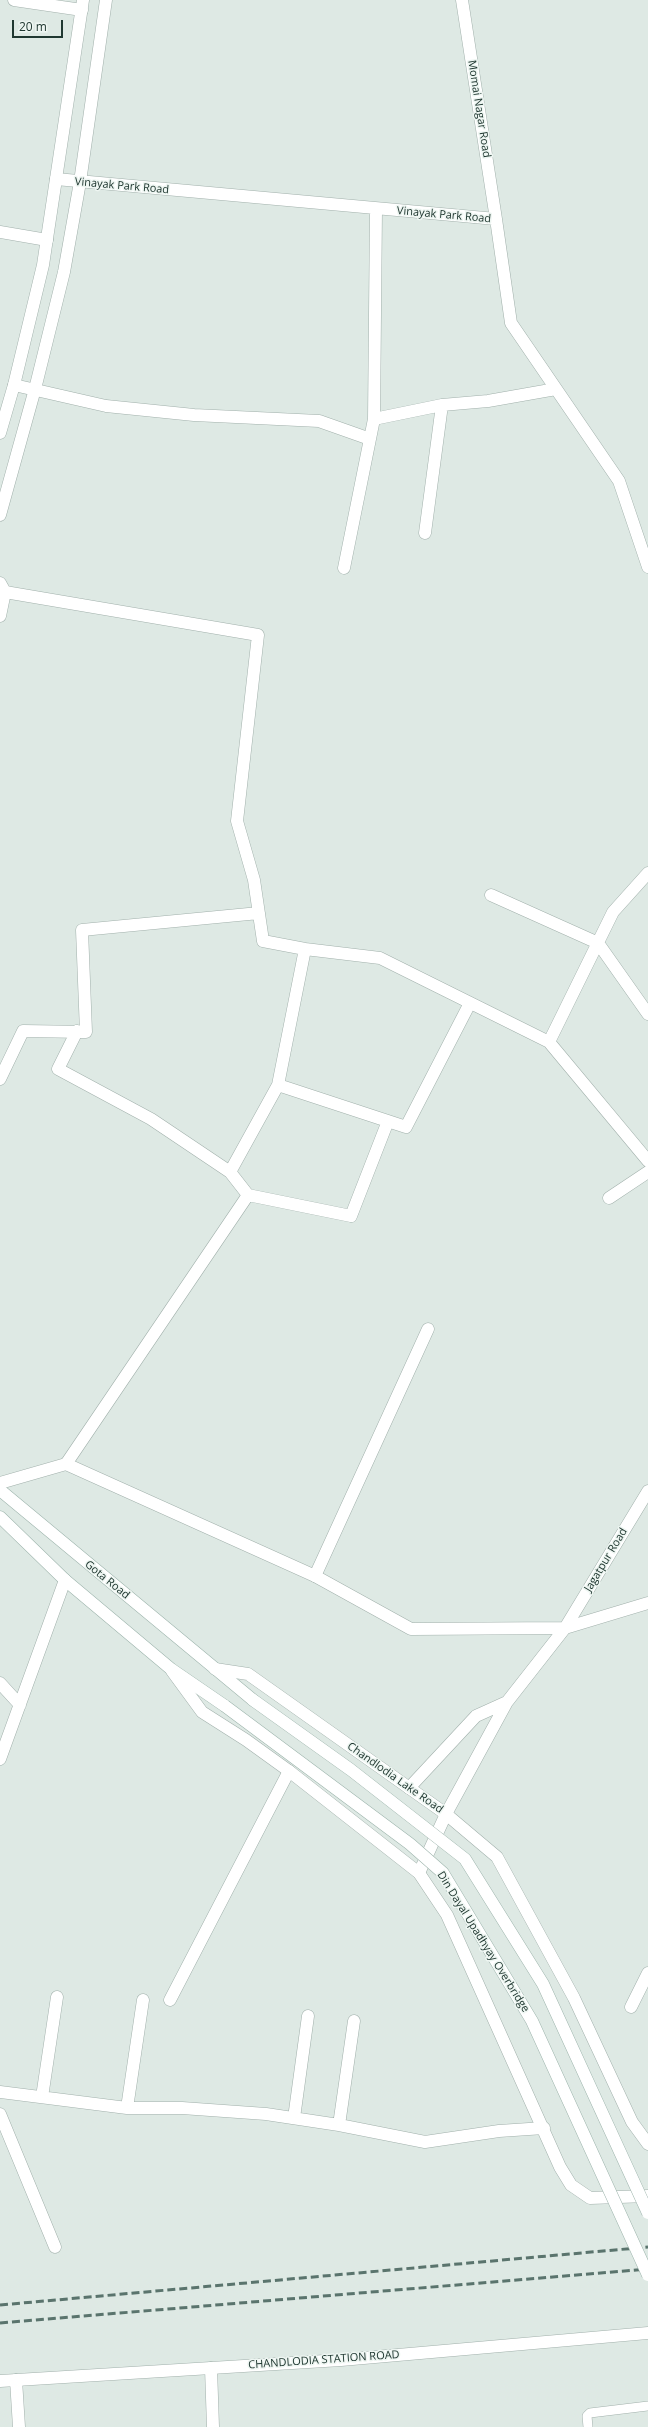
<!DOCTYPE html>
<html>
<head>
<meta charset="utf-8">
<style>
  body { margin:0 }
  #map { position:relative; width:648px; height:2427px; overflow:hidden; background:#dee9e4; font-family:"Open Sans",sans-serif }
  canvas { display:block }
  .scale { position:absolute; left:12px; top:20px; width:51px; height:18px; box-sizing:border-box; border:2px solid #203831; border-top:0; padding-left:5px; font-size:12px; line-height:14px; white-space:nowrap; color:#203831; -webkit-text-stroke:3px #eef6f2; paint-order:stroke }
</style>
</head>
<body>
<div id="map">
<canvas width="648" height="2427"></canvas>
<div class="scale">20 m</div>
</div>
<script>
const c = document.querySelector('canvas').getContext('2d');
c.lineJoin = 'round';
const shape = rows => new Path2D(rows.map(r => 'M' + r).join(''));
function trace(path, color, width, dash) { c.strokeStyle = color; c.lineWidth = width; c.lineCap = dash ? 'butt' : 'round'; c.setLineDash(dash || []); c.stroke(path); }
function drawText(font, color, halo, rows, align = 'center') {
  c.font = font + ' "Open Sans",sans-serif'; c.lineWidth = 3; c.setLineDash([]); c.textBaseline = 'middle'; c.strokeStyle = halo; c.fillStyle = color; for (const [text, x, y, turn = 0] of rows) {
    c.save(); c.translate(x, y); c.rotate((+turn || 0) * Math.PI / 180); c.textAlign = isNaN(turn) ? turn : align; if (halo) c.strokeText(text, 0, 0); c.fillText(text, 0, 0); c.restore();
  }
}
const service = shape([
  [588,2427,587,2416,590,2413,648,2406]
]);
const minor = shape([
  [14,0,82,10],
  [462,0,496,219],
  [56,179,496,219,511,323,619,481,648,567],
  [376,209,374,419,442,405,488,401,556,389],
  [0,232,47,240],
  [14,385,106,406,194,415,319,421,370,439],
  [425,533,442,405],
  [344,568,374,419],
  [0,583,5,592,258,635,237,821,254,880,263,941,305,949,380,958,549,1042,613,912,648,873],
  [0,616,5,592],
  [491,895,598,943,648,1014],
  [305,949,278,1085,406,1127,470,1003],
  [77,1031,58,1069,151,1119,230,1172],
  [549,1042,648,1161],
  [0,1079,23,1031,86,1032,82,930,259,913],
  [248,1195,351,1216,388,1121],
  [609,1198,648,1172],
  [66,1464,248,1195,230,1172,278,1085],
  [315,1576,428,1329],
  [0,1683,20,1705],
  [0,1759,65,1580],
  [409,1788,476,1716,507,1702],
  [419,1873,446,1814,507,1702,565,1628,648,1603],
  [170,2000,289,1771],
  [631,2007,648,1973],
  [0,2092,127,2108,182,2108,266,2114,339,2125,425,2142,499,2131,544,2128],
  [42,2097,57,1997],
  [127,2108,143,2000],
  [0,2114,55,2247],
  [294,2118,308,2016],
  [339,2125,354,2021],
  [211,2368,213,2427],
  [16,2380,19,2427]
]);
const tertiary = shape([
  [0,433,14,385,43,265,83,0],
  [0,515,35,389,64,272,80,182,106,0],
  [0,1483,66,1464,315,1576,411,1629,565,1628,648,1491],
  [215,1669,248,1674,446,1814,497,1857,574,1998,632,2122,648,2144],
  [172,1671,202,1712,246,1740,289,1771,419,1873,447,1915,560,2167,571,2185,590,2198,648,2196],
  [0,2381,341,2360,648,2333]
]);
const secondary = shape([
  [0,1490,253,1700],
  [0,1517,65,1580,171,1669,225,1706]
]);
const rail = shape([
  [0,2305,648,2247],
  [0,2323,648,2269]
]);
const secondaryBridge = shape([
  [253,1700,351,1770,465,1859,543,1984,648,2213],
  [225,1706,410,1844,443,1873,532,2021,648,2275]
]);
const streetNames = [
  ["Momai Nagar Road",479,109,81],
  ["Vinayak Park Road",122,186,5],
  ["Vinayak Park Road",444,215,5],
  ["Jagatpur Road",606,1560,-59],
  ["Gota Road",107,1580,39],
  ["Chandlodia Lake Road",395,1778,35],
  ["Din Dayal Upadhyay Overbridge",483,1942,58],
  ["CHANDLODIA STATION ROAD",324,2360,-4]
];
trace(service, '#a1b0ab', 10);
trace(minor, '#a1b0ab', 13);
trace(tertiary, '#a1b0ab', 13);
trace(secondary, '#9db4ac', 13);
trace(service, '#fff', 9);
trace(minor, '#fff', 12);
trace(tertiary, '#fff', 12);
trace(secondary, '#fff', 12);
trace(rail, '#5a746d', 3, [8, 4]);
trace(secondaryBridge, '#9db4ac', 13, []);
trace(secondaryBridge, '#fff', 12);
drawText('11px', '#203831', '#eef6f2', streetNames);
</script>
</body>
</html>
